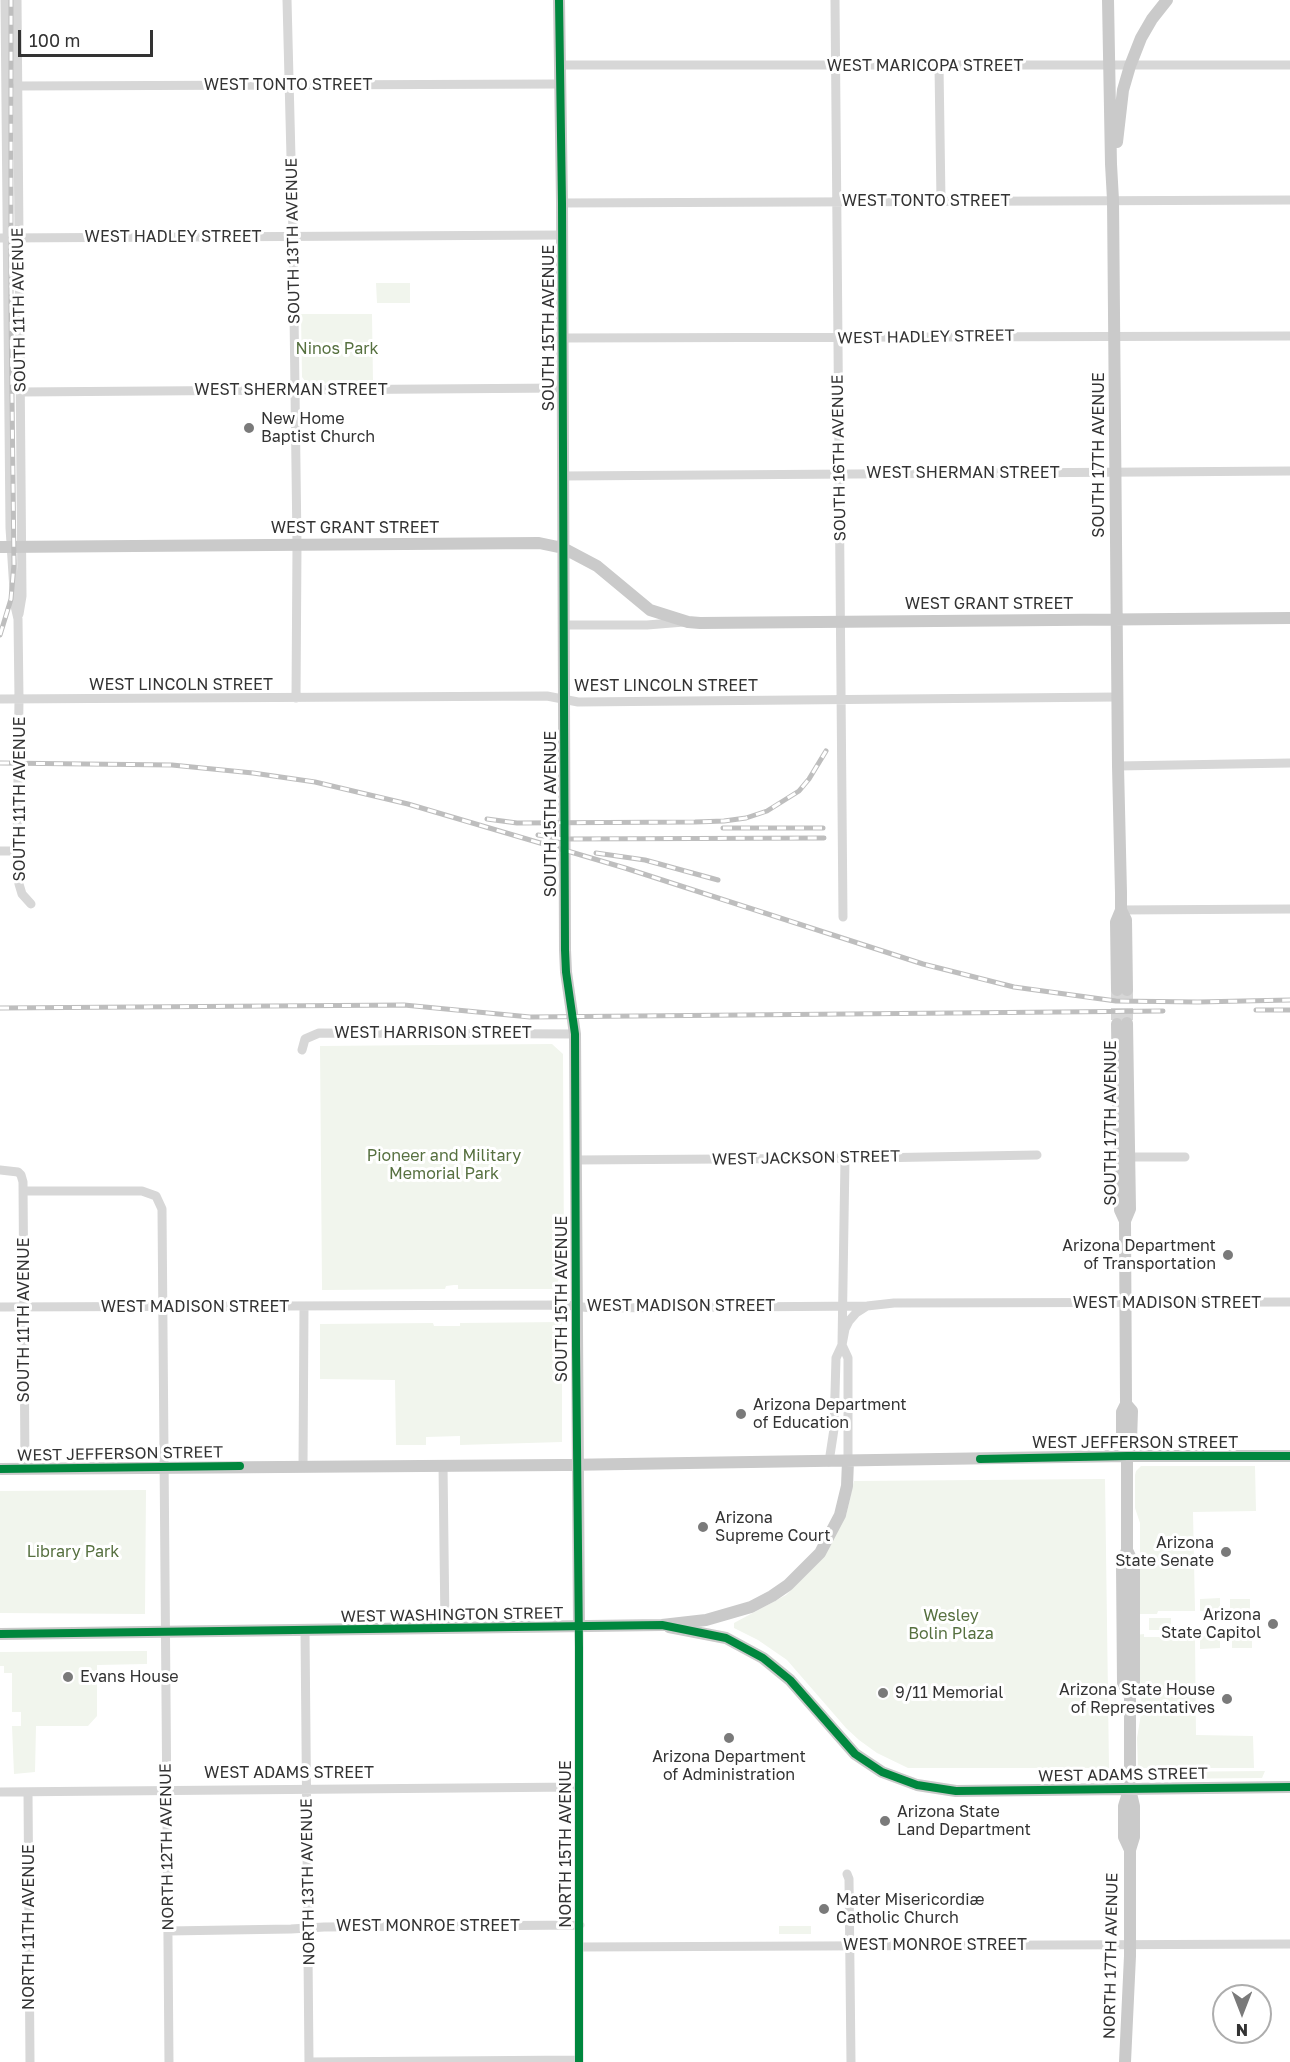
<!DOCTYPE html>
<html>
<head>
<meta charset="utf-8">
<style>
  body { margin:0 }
  #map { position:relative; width:1290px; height:2062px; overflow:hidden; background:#fff; font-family:"Golos Text",sans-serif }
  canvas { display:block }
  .north { position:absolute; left:1212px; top:1984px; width:60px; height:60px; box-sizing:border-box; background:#fff; border:2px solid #adadad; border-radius:50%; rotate:180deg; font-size:16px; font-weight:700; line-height:24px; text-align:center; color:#333 }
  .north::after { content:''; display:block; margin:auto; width:21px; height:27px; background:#7a7a7a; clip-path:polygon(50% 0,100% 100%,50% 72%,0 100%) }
  .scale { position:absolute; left:18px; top:30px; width:135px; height:27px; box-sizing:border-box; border:3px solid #333; border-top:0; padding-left:8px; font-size:18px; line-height:21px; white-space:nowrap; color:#333; -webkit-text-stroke:4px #fff; paint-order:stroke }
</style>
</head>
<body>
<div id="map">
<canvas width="1290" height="2062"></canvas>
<div class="north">N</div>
<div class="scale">100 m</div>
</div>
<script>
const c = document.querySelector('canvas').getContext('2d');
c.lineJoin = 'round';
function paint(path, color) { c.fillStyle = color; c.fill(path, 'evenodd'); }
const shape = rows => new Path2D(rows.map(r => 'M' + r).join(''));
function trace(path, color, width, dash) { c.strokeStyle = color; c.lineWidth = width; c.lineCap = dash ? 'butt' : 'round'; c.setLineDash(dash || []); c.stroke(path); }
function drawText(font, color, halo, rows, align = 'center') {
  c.font = font + ' "Golos Text",sans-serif'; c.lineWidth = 6; c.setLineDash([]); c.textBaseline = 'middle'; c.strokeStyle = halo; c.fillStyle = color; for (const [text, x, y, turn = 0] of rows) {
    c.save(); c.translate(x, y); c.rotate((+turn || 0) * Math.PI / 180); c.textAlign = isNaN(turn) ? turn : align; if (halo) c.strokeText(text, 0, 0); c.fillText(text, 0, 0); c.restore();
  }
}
const green = shape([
  [376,283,410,283,410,303,377,303],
  [301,314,372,314,373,383,309,384,305,381,302,377],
  [552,1044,563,1054,564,1265,555,1289,458,1289,458,1285,454,1285,446,1286,445,1289,322,1290,320,1046],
  [562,1322,562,1442,460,1445,460,1436,426,1437,426,1445,396,1445,395,1380,320,1379,320,1324,433,1323,434,1326,460,1326,460,1323],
  [1141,1466,1255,1466,1256,1511,1193,1512,1195,1611,1158,1611,1157,1614,1136,1614,1140,1605,1140,1523,1135,1508,1135,1475,1136,1471],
  [1105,1479,1109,1768,908,1768,877,1753,859,1740,846,1728,787,1660,758,1640,734,1628,734,1623,786,1595,818,1563,846,1516,854,1481],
  [146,1490,145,1614,0,1613,0,1491],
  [1220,1598,1220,1611,1200,1611,1200,1599],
  [1230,1599,1250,1599,1250,1610,1230,1611],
  [1149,1618,1171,1618,1171,1630,1149,1630],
  [1144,1634,1144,1637,1195,1637,1196,1735,1253,1736,1254,1768,1138,1768,1137,1738,1141,1714,1141,1685,1137,1666,1136,1635],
  [1200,1636,1220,1636,1220,1648,1200,1649],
  [1252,1636,1252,1648,1232,1648,1232,1637],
  [147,1651,147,1664,97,1665,97,1716,88,1726,36,1726,35,1772,14,1774,12,1726,21,1726,21,1712,12,1712,12,1673,4,1673,4,1666,0,1666,0,1652],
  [1265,1771,1262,1778,1149,1779,1149,1772],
  [779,1926,811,1926,811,1934,779,1934]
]);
const majorTunnel = shape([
  [1117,990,1117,1024],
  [1127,990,1127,1023]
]);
const minor = shape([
  [5,0,10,528,15,606,18,619,19,699,17,851,19,884,22,894,31,904],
  [17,0,22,596,19,614],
  [287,0,293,236,297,545,296,698],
  [835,0,843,917],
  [560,65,1290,65],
  [939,66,941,201],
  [17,86,560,84],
  [562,203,1290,200],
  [0,238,562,235],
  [562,338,1290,336],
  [20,392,563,388],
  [563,476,1290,471],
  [564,625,647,625,684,622],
  [0,699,547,696,578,702,1117,697],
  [1118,766,1290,763],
  [0,851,17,851],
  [1121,910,1290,909],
  [302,1050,305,1039,319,1033,575,1034],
  [1124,1157,1185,1157],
  [845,1159,842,1345,848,1358,848,1461],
  [576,1160,871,1158,1037,1155],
  [0,1170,18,1172,21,1175,23,1182,25,1468],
  [23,1191,142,1191,156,1196,162,1209,169,2062],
  [0,1307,566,1305,591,1308,867,1306,894,1303,1290,1302],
  [829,1462,834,1429,836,1358,842,1345,845,1329,849,1321,856,1313,867,1306],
  [443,1465,445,1628],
  [303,1466,304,1307],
  [305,1631,309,2062],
  [0,1792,578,1787],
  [28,1792,30,2062],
  [847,1874,849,1879,851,2062],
  [168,1931,291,1929,324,1927,580,1925],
  [580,1947,1290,1944],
  [310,2062,579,2060],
  [579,2062,579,1626]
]);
const major = shape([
  [559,0,562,203,565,950,566,972,575,1034,579,1626],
  [1108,0,1111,164,1113,200,1118,766,1121,893,1121,910,1116,922,1117,990],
  [1117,142,1123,90,1130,66,1141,38,1152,19,1167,0],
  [0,547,539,543,563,548,597,566,650,610,688,622,700,623,1290,618],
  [1121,910,1126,920,1127,990],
  [1127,1023,1130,1209,1125,1221,1126,1404,1122,1412,1122,1441,1127,1456,1127,1550,1122,1565,1123,1683,1130,1697],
  [1117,1024,1120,1210,1125,1221],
  [1126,1404,1132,1411,1131,1441,1127,1456],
  [0,1469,563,1465,1127,1456,1290,1456],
  [669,1627,726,1638,763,1658,790,1680,855,1754,882,1772,917,1785,956,1791,1290,1787],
  [0,1634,662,1625,706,1620,751,1607,772,1596,788,1585,820,1553,840,1515,847,1486,848,1461],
  [1129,1790,1124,1806,1124,1837,1130,1850],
  [1125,2062,1130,1956,1130,1850,1134,1837,1134,1806,1130,1789,1130,1697,1134,1683,1134,1565,1127,1550]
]);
const rail = shape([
  [0,635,11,599,14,564,11,313,11,0],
  [0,763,172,765,253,773,315,782,408,804,625,868,923,964,1014,987,1116,1001,1198,1002,1290,1000],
  [487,819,517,823,695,822,724,821,746,818,767,811,799,791,809,779,826,751],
  [723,828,823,828],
  [538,835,564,839,824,838],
  [596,853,645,860,718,880],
  [0,1008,404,1005,530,1017,1163,1011],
  [1256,1010,1290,1010]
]);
const cycleway = shape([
  [559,0,562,203,565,950,566,972,575,1034,576,1346,579,1647,579,2062],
  [980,1459,1127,1456,1290,1456],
  [0,1469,240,1466],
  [0,1634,662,1625,726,1638,763,1658,790,1680,855,1754,882,1772,917,1785,956,1791,1290,1787]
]);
const markers = [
  [249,428,6,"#7a7a7a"],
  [1228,1255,6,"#7a7a7a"],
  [741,1414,6,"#7a7a7a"],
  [703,1527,6,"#7a7a7a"],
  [1226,1552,6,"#7a7a7a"],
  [1273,1624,6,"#7a7a7a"],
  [68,1677,6,"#7a7a7a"],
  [883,1693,6,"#7a7a7a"],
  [1227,1699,6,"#7a7a7a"],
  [729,1738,6,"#7a7a7a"],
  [885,1821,6,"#7a7a7a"],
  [824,1909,6,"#7a7a7a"]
];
const streetNames = [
  ["WEST MARICOPA STREET",925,66],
  ["WEST TONTO STREET",288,85],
  ["WEST TONTO STREET",926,201],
  ["WEST HADLEY STREET",173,237],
  ["SOUTH 13TH AVENUE",293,241,-91],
  ["SOUTH 11TH AVENUE",19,310,-91],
  ["SOUTH 15TH AVENUE",549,328,-90],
  ["WEST HADLEY STREET",926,337,-1],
  ["WEST SHERMAN STREET",291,390],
  ["SOUTH 17TH AVENUE",1099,455,-90],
  ["SOUTH 16TH AVENUE",839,458,-91],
  ["WEST SHERMAN STREET",963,473],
  ["WEST GRANT STREET",355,528],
  ["WEST GRANT STREET",989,604],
  ["WEST LINCOLN STREET",181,685],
  ["WEST LINCOLN STREET",666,686],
  ["SOUTH 11TH AVENUE",20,799,-90],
  ["SOUTH 15TH AVENUE",551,814,-90],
  ["WEST HARRISON STREET",433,1033],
  ["SOUTH 17TH AVENUE",1111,1123,-90],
  ["WEST JACKSON STREET",806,1158,-1],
  ["SOUTH 15TH AVENUE",562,1299,-90],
  ["WEST MADISON STREET",1167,1303],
  ["WEST MADISON STREET",681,1306],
  ["WEST MADISON STREET",195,1307],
  ["SOUTH 11TH AVENUE",24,1320,-90],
  ["WEST JEFFERSON STREET",1135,1443],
  ["WEST JEFFERSON STREET",120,1454,-1],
  ["WEST WASHINGTON STREET",452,1615,-1],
  ["WEST ADAMS STREET",289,1773],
  ["WEST ADAMS STREET",1123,1775,-1],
  ["NORTH 15TH AVENUE",566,1844,-90],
  ["NORTH 12TH AVENUE",167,1847,-91],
  ["NORTH 13TH AVENUE",308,1882,-91],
  ["WEST MONROE STREET",428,1926],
  ["NORTH 11TH AVENUE",29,1927,-90],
  ["WEST MONROE STREET",935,1945],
  ["NORTH 17TH AVENUE",1111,1956,-89]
];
const parkNames = [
  ["Ninos Park",337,349],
  ["Pioneer and Military",444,1156],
  ["Memorial Park",444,1174],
  ["Library Park",73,1552],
  ["Wesley",951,1616],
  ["Bolin Plaza",951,1634]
];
const poiNames = [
  ["New Home",261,419],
  ["Baptist Church",261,437],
  ["Arizona Department",1216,1246,"right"],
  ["of Transportation",1216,1264,"right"],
  ["Arizona Department",753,1405],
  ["of Education",753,1423],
  ["Arizona",715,1518],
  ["Supreme Court",715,1536],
  ["Arizona",1214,1543,"right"],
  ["State Senate",1214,1561,"right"],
  ["Arizona",1261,1615,"right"],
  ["State Capitol",1261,1633,"right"],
  ["Evans House",80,1677],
  ["Arizona State House",1215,1690,"right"],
  ["of Representatives",1215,1708,"right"],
  ["9/11 Memorial",895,1693],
  ["Arizona Department",729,1757,"center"],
  ["of Administration",729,1775,"center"],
  ["Arizona State",897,1812],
  ["Land Department",897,1830],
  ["Mater Misericordiæ",836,1900],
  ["Catholic Church",836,1918]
];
paint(green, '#f1f5ed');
trace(majorTunnel, '#d6d6d6', 12, [12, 6]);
trace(minor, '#d7d7d7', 9);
trace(major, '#cacaca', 12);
trace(rail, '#bebebe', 5);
trace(rail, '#fff', 3, [9]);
trace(cycleway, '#00873e', 8);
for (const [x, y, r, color] of markers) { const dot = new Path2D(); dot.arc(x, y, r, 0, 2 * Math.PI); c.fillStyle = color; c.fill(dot); trace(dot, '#fff', 2); }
drawText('16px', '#333', '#fff', streetNames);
drawText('16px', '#56703f', '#fff', parkNames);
drawText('16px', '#333', '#fff', poiNames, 'left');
</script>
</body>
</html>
